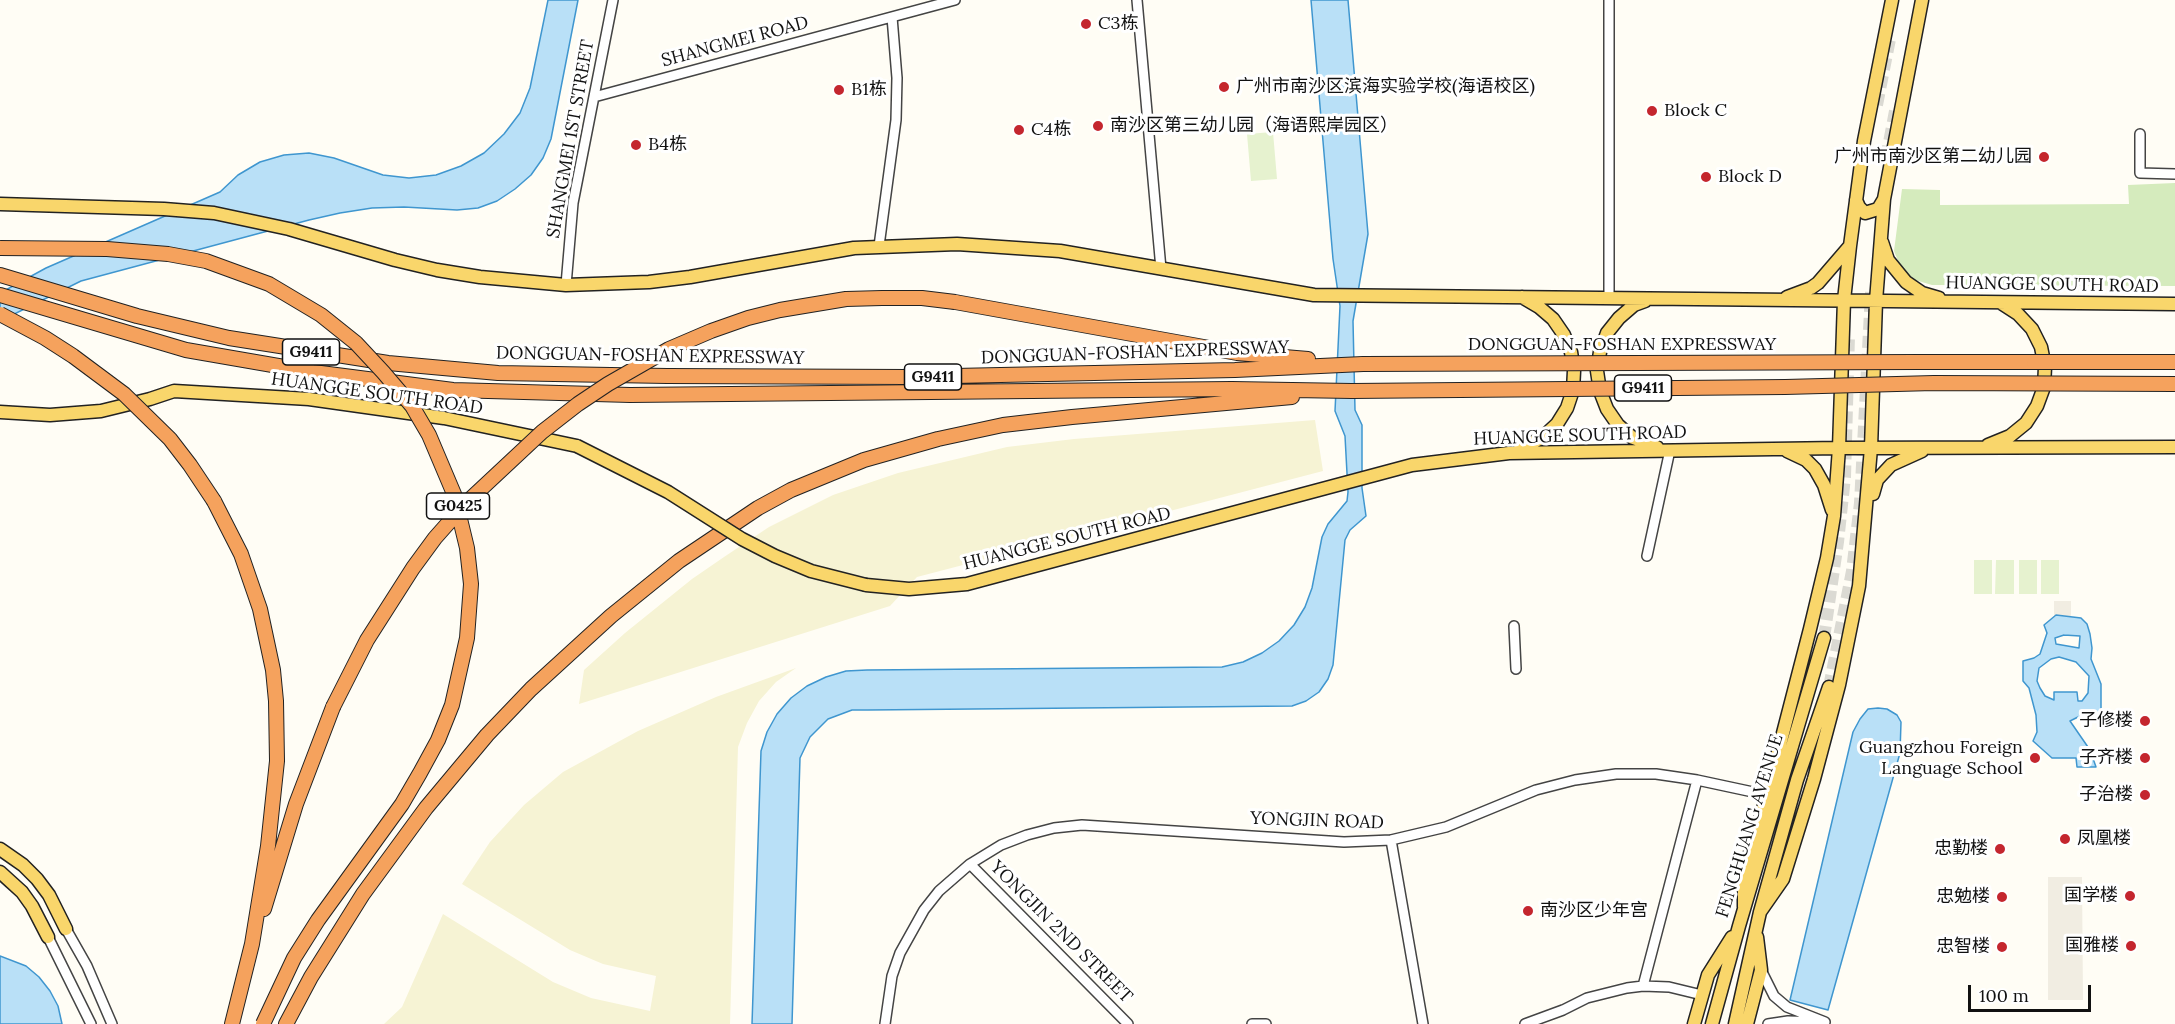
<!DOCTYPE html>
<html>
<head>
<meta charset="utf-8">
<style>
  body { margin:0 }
  #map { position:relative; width:2175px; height:1024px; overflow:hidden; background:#fffdf5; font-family:Lora,serif }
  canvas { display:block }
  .scale { position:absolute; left:1968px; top:985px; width:123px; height:27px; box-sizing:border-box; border:3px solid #111; border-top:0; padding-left:8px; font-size:18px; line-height:21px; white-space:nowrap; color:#111; -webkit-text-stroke:4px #fff; paint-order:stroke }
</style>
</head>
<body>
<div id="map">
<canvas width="2175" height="1024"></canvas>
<div class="scale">100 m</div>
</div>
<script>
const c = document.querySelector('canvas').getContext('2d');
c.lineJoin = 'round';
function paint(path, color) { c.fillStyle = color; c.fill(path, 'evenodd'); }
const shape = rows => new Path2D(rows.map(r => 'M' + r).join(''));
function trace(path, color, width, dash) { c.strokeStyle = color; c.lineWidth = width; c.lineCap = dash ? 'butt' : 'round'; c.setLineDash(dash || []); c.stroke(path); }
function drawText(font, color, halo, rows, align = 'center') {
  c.font = font + ' Lora,"Noto Sans SC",serif'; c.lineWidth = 6; c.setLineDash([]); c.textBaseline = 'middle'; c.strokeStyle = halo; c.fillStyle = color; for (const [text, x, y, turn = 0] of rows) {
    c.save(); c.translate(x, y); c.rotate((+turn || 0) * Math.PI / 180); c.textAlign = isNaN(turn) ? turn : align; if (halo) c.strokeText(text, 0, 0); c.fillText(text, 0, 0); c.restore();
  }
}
const farmland = shape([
  [1315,420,1323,471,917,577,890,606,579,704,584,670,625,633,692,579,724,557,769,527,833,495,898,473,1007,447,1074,439],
  [796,668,776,682,759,701,747,723,738,747,730,1024,384,1024,402,1007,443,914,553,982,591,998,650,1011,656,976,603,964,570,950,462,884,490,842,524,805,563,772,638,731,716,697]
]);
const green = shape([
  [2175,183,2175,286,1932,285,1915,280,1901,268,1894,251,1902,189,1940,190,1940,205,2129,204,2128,185]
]);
const pitch = shape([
  [1273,132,1277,179,1251,181,1247,134],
  [1974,560,1992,560,1992,594,1974,594],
  [1996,560,2014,560,2014,594,1995,594],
  [2019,560,2037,560,2037,594,2019,594],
  [2041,560,2059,560,2059,594,2041,594]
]);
const plaza = shape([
  [2054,601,2071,601,2071,616,2054,616],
  [2048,877,2082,877,2083,1000,2048,1000]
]);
const water = shape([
  [548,0,578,0,551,139,543,158,531,175,515,189,497,201,478,208,457,210,404,207,372,208,340,213,309,220,81,281,0,321,0,293,46,268,220,192,238,175,260,162,284,155,309,153,334,158,383,175,409,178,436,175,461,166,484,153,504,134,520,113,530,88,548,0],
  [1311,0,1348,0,1368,234,1353,321,1355,410,1362,425,1362,488,1366,516,1350,530,1345,540,1333,665,1328,679,1319,692,1306,701,1292,706,868,710,852,710,828,719,810,737,800,758,792,1024,752,1024,761,751,767,732,777,714,791,698,807,686,826,677,846,671,867,670,1222,667,1243,662,1262,653,1279,641,1294,625,1305,607,1312,588,1322,537,1328,524,1347,501,1348,492,1345,436,1335,411,1340,306,1333,259,1311,0],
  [2056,615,2081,618,2087,624,2090,634,2092,648,2091,659,2101,684,2101,712,2100,716,2092,719,2078,717,2070,721,2090,750,2096,767,2077,767,2076,758,2052,758,2033,741,2037,732,2036,715,2029,688,2023,681,2023,661,2034,658,2040,654,2047,633,2044,625,2056,615],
  [2064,635,2080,636,2079,648,2056,644,2055,638,2064,635],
  [2059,657,2076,662,2089,676,2088,693,2082,701,2078,701,2077,692,2054,692,2054,700,2045,696,2040,688,2037,681,2039,668,2051,659,2059,657],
  [1878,708,1887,709,1897,715,1901,722,1900,753,1828,1010,1790,1000,1853,732,1860,719,1868,709,1878,708],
  [0,956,26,966,39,977,50,991,58,1006,62,1024,0,1024,0,956]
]);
const majorTunnel = shape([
  [1877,105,1890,39],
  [1886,158,1895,111],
  [1824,638,1838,542,1845,477,1849,336],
  [1829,687,1852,571,1860,503,1871,292]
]);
const minor = shape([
  [1137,0,1161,269],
  [594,97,955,0],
  [2140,134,2140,173,2175,174],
  [879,246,896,120,897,78,892,17],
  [566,285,573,203,613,0],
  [1609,298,1609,0],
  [1647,556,1670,450],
  [1514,626,1516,669],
  [1391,840,1423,1024],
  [970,864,1128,1024],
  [66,929,87,966,112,1024],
  [48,937,91,1024],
  [1761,970,1774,996,1787,1007,1825,1022,1788,1021,1768,1024],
  [1643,986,1697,780],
  [885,1024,892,976,900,953,924,910,939,891,970,864,1001,845,1027,835,1054,828,1082,825,1344,842,1391,840,1446,827,1536,790,1575,780,1616,774,1656,774,1697,780,1767,795],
  [1252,1024,1266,1024],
  [1525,1024,1563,1010,1587,998,1627,988,1643,986,1669,987,1702,995]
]);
const major = shape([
  [1856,200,1859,207,1865,213,1878,209,1884,199],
  [0,204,164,209,214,213,289,229,395,260,437,270,480,277,566,285,649,282,690,277,854,248,957,244,1060,251,1314,295,2175,304],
  [1882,242,1888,260,1906,282,1922,293,1939,298],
  [1787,297,1811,288,1818,283,1849,247],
  [1645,301,1634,305,1619,318,1607,333,1600,352,1597,371,1600,391,1607,409,1618,425,1633,438,1657,447],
  [0,412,50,415,101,411,150,399,174,391,309,399,444,418,577,446],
  [1988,445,2010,436,2026,423,2037,406,2044,387,2045,367,2041,347,2032,329,2018,314,2001,303],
  [1519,450,1543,437,1557,424,1567,408,1573,390,1574,371,1571,352,1564,335,1553,319,1539,307,1522,297],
  [1787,451,1806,460,1815,469,1824,485,1832,510],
  [1873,494,1877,480,1891,465,1922,451],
  [866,585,909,589,967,584,1412,465,1509,453,1839,448,2175,447],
  [0,849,23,865,37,879,49,895,66,929],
  [0,872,22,892,32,906,48,937],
  [1744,907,1744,873,1767,795,1810,629,1827,558,1834,516,1839,448,1844,300,1850,246,1864,141,1892,0],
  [1760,912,1783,879,1814,779,1839,685,1859,586,1871,448,1876,301,1884,199,1922,0],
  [1694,1024,1708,975,1732,937],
  [1712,1024,1739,926,1824,638],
  [1735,1024,1760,912,1797,780,1829,687],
  [1747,1024,1761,970,1757,937]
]);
const highway = shape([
  [0,275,137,316,229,338,388,363,498,373,667,376,907,377,1235,370,1363,364],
  [0,295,186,350,313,372,453,390,630,395,1232,389,1352,391],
  [955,302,1237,353,1308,359],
  [1916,362,2034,362],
  [214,501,241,554,260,609,273,670,276,701,277,761,268,846,252,944,232,1024],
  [264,909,296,804,333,707],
  [286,1024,311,977,363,894,426,808,487,735,531,689,611,616,679,561,758,508,791,490,864,460,938,439,1003,425,1072,417,1292,397]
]);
const majorBridge = shape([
  [577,446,668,492,742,539,775,556,811,571,866,585]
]);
const highwayBridge = shape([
  [0,248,107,249,168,254,206,261,269,284,321,315,356,343,383,372,412,406,429,435,454,494,467,548,471,584,467,638,452,705,438,740,420,773,402,804,318,920,294,958,263,1024],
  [0,314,45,338,73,356,124,394,170,439,190,465,214,501],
  [2034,362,2175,362],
  [1363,364,1916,362],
  [1352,391,1785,387,1934,383,2175,384],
  [333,707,367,640,413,568,435,538,466,503,542,432,578,404,608,384,669,349,711,331,748,318,780,310,846,299,882,298,922,298,955,302]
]);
const markers = [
  [1086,24,6,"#c4262e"],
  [1224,87,6,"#c4262e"],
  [839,90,6,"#c4262e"],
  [1652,111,6,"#c4262e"],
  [1098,126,6,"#c4262e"],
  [1019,130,6,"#c4262e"],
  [636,145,6,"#c4262e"],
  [2044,157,6,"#c4262e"],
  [1706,177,6,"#c4262e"],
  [2145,721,6,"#c4262e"],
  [2035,758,6,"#c4262e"],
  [2145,758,6,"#c4262e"],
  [2145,795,6,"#c4262e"],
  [2065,839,6,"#c4262e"],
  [2000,849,6,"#c4262e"],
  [2130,896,6,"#c4262e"],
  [2002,897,6,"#c4262e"],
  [1528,911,6,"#c4262e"],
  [2131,946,6,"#c4262e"],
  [2002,947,6,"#c4262e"]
];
const shields = [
  [311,352,57],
  [933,377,57],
  [1643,388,57],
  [458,506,63]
];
const shieldNames = [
  ["G9411",311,352],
  ["G9411",933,377],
  ["G9411",1643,388],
  ["G0425",458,506]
];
const poiNames = [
  ["C3栋",1098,24],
  ["广州市南沙区滨海实验学校(海语校区)",1236,87],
  ["B1栋",851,90],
  ["Block C",1664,111],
  ["南沙区第三幼儿园（海语熙岸园区）",1110,126],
  ["C4栋",1031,130],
  ["B4栋",648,145],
  ["广州市南沙区第二幼儿园",2032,157,"right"],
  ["Block D",1718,177],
  ["子修楼",2133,721,"right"],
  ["Guangzhou Foreign",2023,748,"right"],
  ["Language School",2023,769,"right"],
  ["子齐楼",2133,758,"right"],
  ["子治楼",2133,795,"right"],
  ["凤凰楼",2077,839],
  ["忠勤楼",1988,849,"right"],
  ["国学楼",2118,896,"right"],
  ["忠勉楼",1990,897,"right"],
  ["南沙区少年宫",1540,911],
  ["国雅楼",2119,946,"right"],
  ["忠智楼",1990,947,"right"]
];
const streetNames = [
  ["SHANGMEI ROAD",735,42,-15],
  ["SHANGMEI 1ST STREET",571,139,-80],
  ["HUANGGE SOUTH ROAD",2052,285,1],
  ["DONGGUAN-FOSHAN EXPRESSWAY",1622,345],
  ["DONGGUAN-FOSHAN EXPRESSWAY",1135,353,-2],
  ["DONGGUAN-FOSHAN EXPRESSWAY",650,356,1],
  ["HUANGGE SOUTH ROAD",377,394,8],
  ["HUANGGE SOUTH ROAD",1580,436,-2],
  ["HUANGGE SOUTH ROAD",1067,539,-14],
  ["YONGJIN ROAD",1317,821,2],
  ["FENGHUANG AVENUE",1750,826,-73],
  ["YONGJIN 2ND STREET",1061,932,45]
];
paint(farmland, '#f6f3d4');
paint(green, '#d5ebbd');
paint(pitch, '#e6f2cf');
paint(plaza, '#f1ede2');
paint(water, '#b9e0f7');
trace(water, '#3f96cf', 1.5);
trace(majorTunnel, '#dbdad3', 12, [12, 6]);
trace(minor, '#444', 12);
trace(major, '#222', 15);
trace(highway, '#222', 16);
trace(minor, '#fff', 9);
trace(major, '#f9d66b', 12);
trace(highway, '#f5a25d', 14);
trace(majorBridge, '#222', 15, []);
trace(highwayBridge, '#222', 16, []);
trace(majorBridge, '#f9d66b', 12);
trace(highwayBridge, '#f5a25d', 14);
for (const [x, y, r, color] of markers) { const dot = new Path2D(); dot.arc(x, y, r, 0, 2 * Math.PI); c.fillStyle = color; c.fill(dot); trace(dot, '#fff', 2); }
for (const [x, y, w] of shields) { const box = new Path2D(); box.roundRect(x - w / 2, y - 13, w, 26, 4.5); c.fillStyle = '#fff'; c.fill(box); trace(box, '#111', 1.5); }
drawText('bold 16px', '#111', null, shieldNames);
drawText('18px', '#111', '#fff', poiNames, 'left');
drawText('18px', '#111', '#fff', streetNames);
</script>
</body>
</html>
